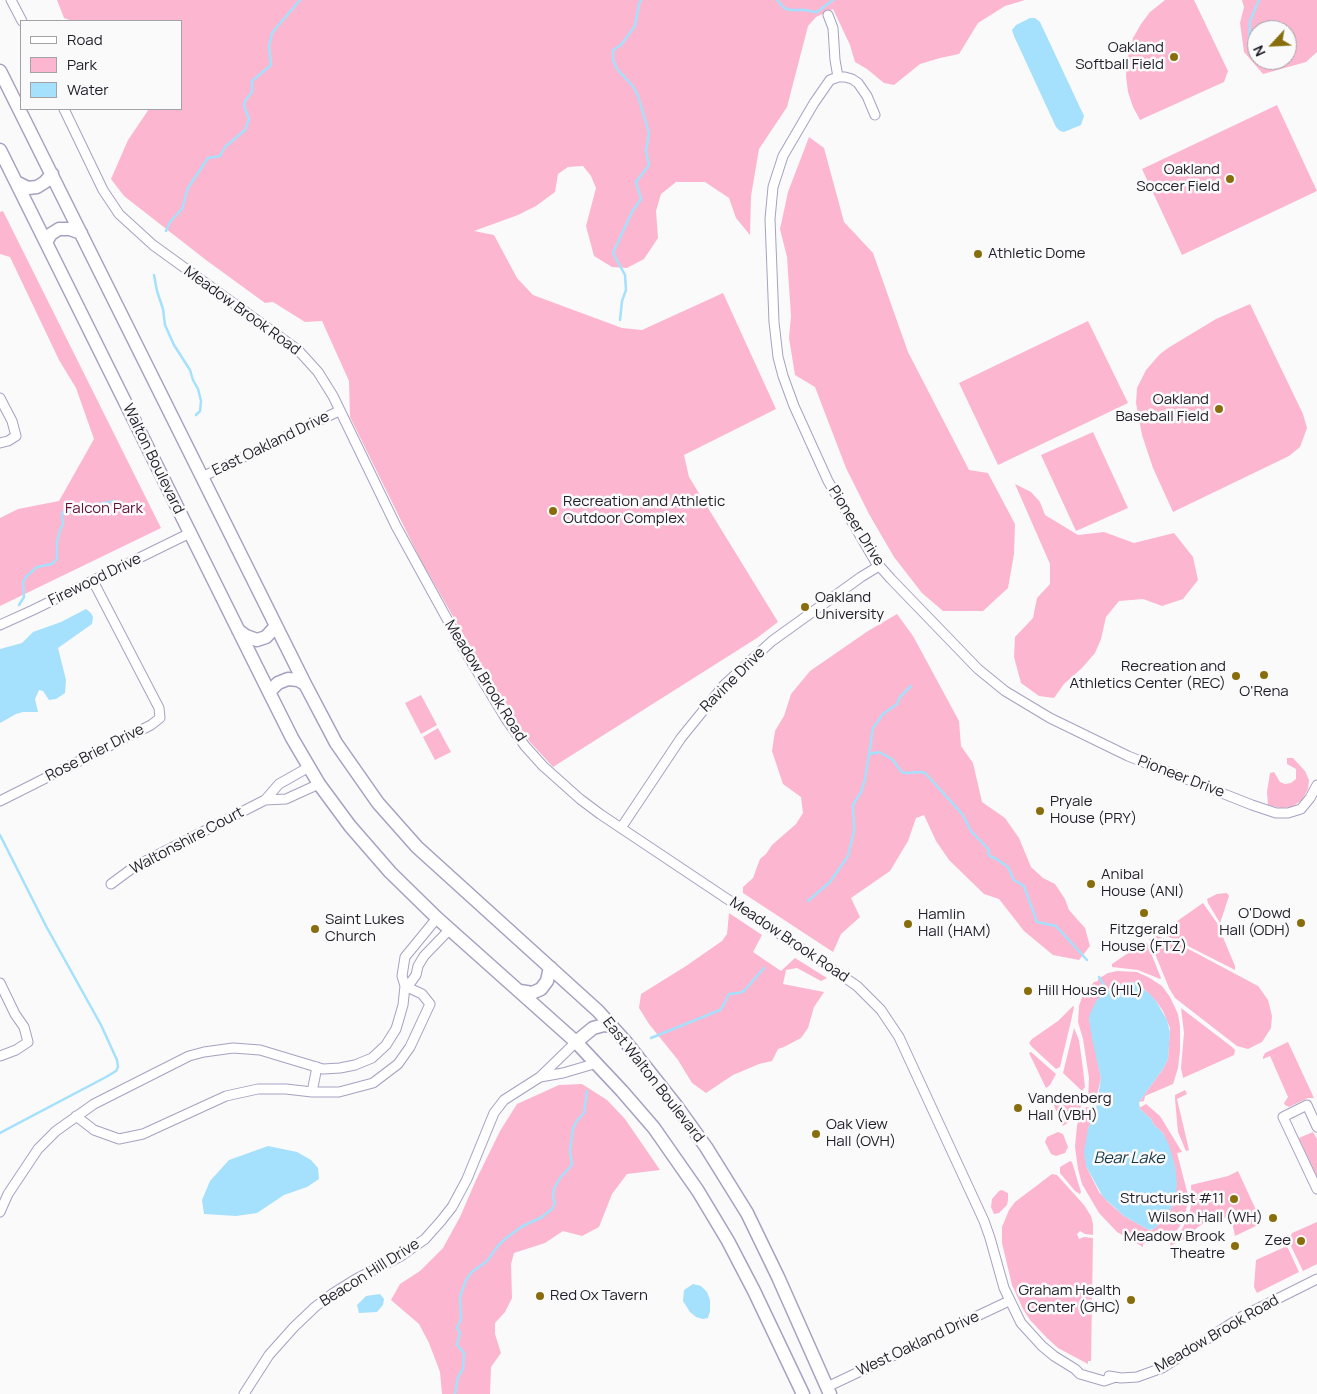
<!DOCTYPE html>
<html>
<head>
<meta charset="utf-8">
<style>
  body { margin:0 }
  #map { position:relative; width:1317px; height:1394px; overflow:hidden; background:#fafafa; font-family:Manrope,sans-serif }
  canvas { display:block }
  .legend { position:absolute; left:20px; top:20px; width:162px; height:90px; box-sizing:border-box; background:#fafafa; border:1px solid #a3a2a7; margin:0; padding:6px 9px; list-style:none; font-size:15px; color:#201e2a }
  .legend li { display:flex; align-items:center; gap:10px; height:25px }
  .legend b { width:25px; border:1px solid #a3a2a7 }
  .north { position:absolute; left:1247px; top:20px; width:50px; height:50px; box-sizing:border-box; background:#fafafa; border:1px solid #a3a2a7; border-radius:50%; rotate:245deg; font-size:14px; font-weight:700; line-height:20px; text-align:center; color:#201e2a }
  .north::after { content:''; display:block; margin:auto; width:18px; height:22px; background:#876d0c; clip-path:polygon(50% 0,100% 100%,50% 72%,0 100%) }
</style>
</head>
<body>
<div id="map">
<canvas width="1317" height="1394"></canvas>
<ul class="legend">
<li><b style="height:6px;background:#fff"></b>Road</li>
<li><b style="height:14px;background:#fdb6cf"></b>Park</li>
<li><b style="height:14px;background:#a5e0fc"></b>Water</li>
</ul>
<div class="north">N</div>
</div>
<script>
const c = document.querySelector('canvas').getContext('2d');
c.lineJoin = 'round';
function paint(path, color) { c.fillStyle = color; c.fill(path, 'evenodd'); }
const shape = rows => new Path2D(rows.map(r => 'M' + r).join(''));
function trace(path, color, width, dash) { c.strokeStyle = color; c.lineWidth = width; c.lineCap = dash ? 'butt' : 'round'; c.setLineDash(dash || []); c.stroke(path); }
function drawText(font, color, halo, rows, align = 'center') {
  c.font = font + ' Manrope,sans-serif'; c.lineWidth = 5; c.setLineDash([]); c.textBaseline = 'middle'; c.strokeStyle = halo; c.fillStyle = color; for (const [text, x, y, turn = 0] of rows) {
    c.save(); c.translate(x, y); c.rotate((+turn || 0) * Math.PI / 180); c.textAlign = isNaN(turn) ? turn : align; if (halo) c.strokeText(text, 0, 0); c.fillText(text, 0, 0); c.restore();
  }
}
const green = shape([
  [57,0,1025,0,1005,6,978,23,959,54,940,58,920,64,894,85,884,83,867,69,855,62,850,45,833,9,816,17,808,26,787,107,759,149,751,196,750,235,736,218,729,198,705,182,676,182,661,194,656,211,658,238,644,259,627,268,612,267,594,256,586,226,596,188,591,176,583,166,568,167,558,174,555,192,536,206,518,215,474,231,494,235,517,278,533,295,622,328,642,330,723,293,776,409,684,455,689,477,778,622,757,638,553,767,530,742,500,698,420,559,350,417,349,381,322,321,305,322,273,302,265,303,206,260,124,196,111,179,128,140,149,109,181,109,181,21,72,21,64,18],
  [1165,0,1194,0,1228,71,1224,82,1140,120,1133,107,1128,92,1126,76,1127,60,1133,38,1141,24,1150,12],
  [1242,0,1317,0,1317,52,1306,62,1263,74,1244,52,1240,23,1244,7],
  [1257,30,1287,30,1287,60,1257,60],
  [1277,105,1317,191,1182,255,1142,169],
  [809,137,824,148,844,222,873,253,908,352,969,470,988,473,1015,524,1014,554,1008,588,983,611,943,611,922,593,894,557,869,514,846,468,815,387,795,375,789,338,791,316,787,257,780,229,788,192],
  [3,211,161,528,0,606,0,518,18,509,59,501,94,439,76,388,59,360,10,257,0,254,0,212],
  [1250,304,1303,414,1307,428,1300,447,1289,456,1173,512,1153,468,1142,435,1136,403,1137,388,1146,370,1160,354,1168,348,1216,319],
  [1088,321,1128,403,998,465,959,383],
  [1093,432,1128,508,1076,531,1041,455],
  [1015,484,1031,492,1040,502,1045,515,1078,535,1104,532,1134,543,1174,533,1193,557,1198,580,1183,599,1162,606,1143,599,1119,601,1106,617,1101,639,1095,653,1082,668,1064,684,1054,698,1039,696,1021,683,1014,657,1015,637,1033,618,1037,598,1050,584,1050,564],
  [897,614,913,636,959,721,961,746,973,763,982,802,1005,818,1019,838,1031,867,1043,878,1055,884,1065,899,1069,910,1085,928,1090,946,1079,960,1053,955,1024,931,999,899,984,894,949,860,936,841,924,815,916,818,908,841,890,871,851,898,860,917,841,934,833,952,743,893,743,887,753,878,760,859,766,854,772,845,796,824,803,813,801,797,783,784,772,751,775,731,784,716,791,694,810,671,868,631],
  [421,695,437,725,421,734,405,703],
  [438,728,451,752,435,760,423,737],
  [1287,758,1293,758,1305,771,1309,780,1308,789,1302,800,1292,807,1281,808,1268,805,1267,792,1270,773,1274,772,1280,782,1285,784,1291,783,1296,779,1296,769,1287,764],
  [1227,893,1229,896,1220,923,1208,903,1207,899,1217,894],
  [1203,903,1217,923,1235,966,1235,970,1180,942,1160,933],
  [729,913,762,935,753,952,781,971,795,958,827,978,821,981,797,968,786,970,783,984,824,992,814,1007,808,1028,801,1038,784,1047,778,1049,772,1061,759,1064,733,1075,706,1093,692,1083,678,1060,649,1024,639,1008,641,994,686,966,722,941,727,934],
  [1157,936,1181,945,1258,986,1261,990,1268,1000,1272,1016,1271,1028,1262,1042,1248,1049,1237,1046,1175,998,1169,988,1149,939],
  [1144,942,1147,943,1161,978,1160,979,1138,970,1112,967,1112,964],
  [1117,971,1137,972,1148,977,1162,986,1170,997,1178,1014,1180,1026,1180,1051,1178,1068,1173,1084,1145,1096,1144,1101,1139,1102,1163,1069,1168,1059,1170,1028,1163,1011,1156,1001,1141,986,1133,982,1111,987,1104,993,1089,1018,1101,1078,1095,1104,1088,1102,1089,1078,1083,1039,1078,1022,1079,1006,1083,994,1094,982,1098,981,1098,979,1108,973],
  [1073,1006,1074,1007,1071,1021,1060,1067,1056,1069,1032,1047,1029,1043,1032,1039,1058,1021],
  [1181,1008,1232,1047,1235,1050,1234,1055,1183,1078,1181,1068,1184,1033],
  [1074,1028,1079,1040,1083,1069,1085,1087,1082,1091,1063,1073],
  [1288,1042,1314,1098,1308,1098,1289,1107,1285,1105,1284,1103,1288,1097,1270,1056,1263,1059,1263,1057,1265,1053],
  [1031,1052,1056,1074,1050,1085,1046,1088,1029,1053],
  [582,1084,607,1100,625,1119,660,1170,627,1174,612,1194,599,1227,582,1236,563,1231,545,1243,514,1253,511,1264,512,1298,505,1312,495,1323,495,1334,501,1353,491,1367,490,1394,442,1394,440,1372,429,1343,419,1324,391,1300,400,1284,420,1271,443,1248,460,1217,476,1180,500,1131,517,1104,559,1085],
  [1185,1090,1187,1094,1177,1099,1189,1150,1186,1151,1178,1132,1175,1099,1175,1095],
  [1054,1095,1059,1095,1082,1104,1076,1117,1063,1126,1050,1097],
  [1146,1104,1160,1116,1182,1152,1177,1153,1189,1199,1183,1221,1178,1229,1167,1237,1165,1234,1143,1244,1143,1247,1117,1232,1099,1213,1082,1184,1078,1169,1075,1147,1077,1125,1081,1114,1086,1107,1096,1109,1088,1129,1086,1166,1099,1192,1109,1203,1124,1216,1149,1230,1152,1230,1168,1215,1176,1198,1175,1166,1163,1133,1154,1125,1151,1119,1139,1108],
  [1058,1132,1063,1134,1068,1147,1065,1153,1056,1156,1051,1154,1045,1142,1047,1137],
  [1313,1132,1317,1139,1317,1176,1299,1138],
  [1070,1161,1072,1162,1081,1192,1080,1194,1075,1191,1060,1173,1060,1167],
  [1238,1171,1262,1223,1235,1236,1231,1217,1206,1221,1188,1235,1189,1237,1170,1246,1171,1241,1182,1229,1189,1215,1192,1200,1191,1185,1228,1176],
  [1052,1174,1057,1175,1084,1205,1091,1216,1093,1224,1093,1235,1085,1234,1080,1231,1077,1234,1079,1239,1084,1237,1093,1238,1091,1361,1088,1361,1088,1364,1058,1348,1047,1338,1030,1320,1023,1309,1012,1285,1002,1243,1002,1227,1009,1210,1015,1202],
  [1002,1190,1008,1193,1008,1200,1007,1205,999,1213,994,1214,991,1207,992,1199,999,1191],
  [1317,1222,1317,1264,1303,1271,1289,1242,1292,1233],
  [1287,1246,1299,1272,1257,1293,1254,1287,1256,1260]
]);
const water = shape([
  [1030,18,1035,18,1040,22,1084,116,1081,125,1064,132,1060,131,1056,127,1014,36,1012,30,1016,25],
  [86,609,91,613,93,617,92,624,58,648,66,680,65,693,56,699,49,700,43,691,39,690,35,699,38,712,23,712,16,714,0,723,0,649,22,643,33,632,61,622],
  [1133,982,1149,993,1156,1001,1167,1020,1170,1032,1168,1059,1163,1069,1139,1102,1140,1109,1151,1119,1154,1125,1163,1133,1169,1145,1175,1166,1177,1182,1176,1198,1168,1215,1154,1229,1149,1230,1124,1216,1103,1197,1086,1166,1084,1152,1088,1129,1096,1109,1101,1078,1092,1039,1089,1018,1090,1014,1096,1001,1107,990,1124,983],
  [268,1146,297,1152,311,1160,318,1168,319,1179,307,1187,284,1195,257,1213,236,1216,204,1214,202,1200,210,1181,229,1160],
  [693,1284,701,1286,707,1292,710,1300,710,1311,708,1318,703,1319,696,1317,690,1312,683,1301,684,1290],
  [380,1294,384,1299,383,1305,377,1312,359,1313,357,1305,366,1296]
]);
const stream = shape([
  [777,0,784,8,790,10,806,10,814,12,817,12,833,0],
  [1259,0,1250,21,1249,44,1250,54,1261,66],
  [166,231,170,222,182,209,188,188,208,158,220,156,225,147,245,130,249,119,244,106,245,101,252,92,252,81,271,65,269,46,272,33,300,0],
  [154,275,157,291,163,309,165,325,174,345,190,370,193,380,198,389,201,401,200,411,196,415],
  [620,320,622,301,626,290,625,275,613,253,632,212,641,199,636,182,649,165,646,151,649,133,638,96,633,86,617,69,613,60,613,50,621,45,635,26,639,4,641,0],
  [19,605,24,597,23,582,27,576,37,567,52,564,57,559,57,542,60,530,63,524,62,514,63,512,68,511,77,513,94,505,115,501],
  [870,754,879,752,892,759,901,771,904,773,923,772,926,774,963,815,971,831,989,850,988,853,991,857,995,858,1008,867,1014,880,1024,886,1037,922,1056,926,1087,960],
  [0,835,46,926,101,1025,117,1060,118,1067,116,1071,106,1077,0,1133],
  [808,901,830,882,848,856,854,831,853,805,861,792,865,780,873,728,883,714,897,704,900,697,911,686],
  [1099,977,1107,990],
  [651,1038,720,1010,723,1006,729,994,739,993,744,991,764,968],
  [455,1394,458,1377,463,1369,464,1353,457,1345,460,1333,457,1328,461,1319,460,1297,466,1280,472,1272,487,1261,497,1247,505,1239,521,1227,542,1217,552,1209,555,1203,553,1197,554,1189,560,1178,572,1165,570,1151,573,1129,576,1122,584,1113,587,1091]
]);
const street = shape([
  [11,0,22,21],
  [828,15,833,28,835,60,838,77],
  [64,109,103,190,119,214,153,245,298,350,318,372,333,396,396,526,463,648,506,719,525,746,543,766,580,799,600,814,841,975,857,986,881,1010,899,1037,984,1221,990,1238,1004,1288,1021,1323,1042,1346,1054,1356,1075,1369,1080,1374,1104,1381,1113,1378],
  [875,115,867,96,858,83,852,79,845,77,838,77,830,80,814,103,783,156,773,187,770,219,774,322,778,357,783,376,794,406,828,481,875,561,891,579,978,669,1005,691,1050,718,1128,756,1252,805,1276,813,1288,813,1301,809,1310,798,1317,785],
  [0,398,12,421,16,436,8,441,0,443],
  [202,477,339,411],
  [0,625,33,610,190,533],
  [265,800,286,799,319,784],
  [0,801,151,725,160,718,159,708,93,581],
  [621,828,681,738,724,685,772,641,861,577,879,566],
  [111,884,134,867,265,800,279,784,309,767],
  [0,983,15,1014,24,1027,28,1042,16,1050,0,1056],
  [405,986,411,982,416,975,418,966,424,956,450,929],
  [540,1077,563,1073,597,1063],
  [312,1092,317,1067],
  [76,1116,94,1130,119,1139,143,1134,226,1096,258,1089,286,1089,312,1092,339,1092,373,1083,398,1064,410,1047,430,1004,422,994,405,986],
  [1317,1127,1307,1105,1283,1117,1317,1189],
  [0,1212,8,1194,38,1149,56,1131,94,1104,189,1056,204,1052,233,1048,260,1050,323,1069,340,1068,355,1065,372,1058,386,1045,396,1029,403,1005,405,986,402,976,405,957,437,918],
  [1109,1376,1121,1378,1137,1377,1162,1368,1243,1316,1317,1279],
  [827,1387,1009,1301],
  [244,1394,269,1355,294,1327,315,1307,332,1294,356,1279,401,1256,425,1239,441,1221,452,1207,467,1179,494,1113,504,1100,540,1077,576,1042]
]);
const secondary = shape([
  [0,71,305,684,336,743,378,803,417,847,598,1011,625,1041,678,1108,706,1147,747,1213,778,1277,830,1394],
  [0,150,269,692,292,738,319,784,350,826,390,872,437,918,576,1042,622,1091,654,1128,698,1191,728,1241,754,1291,803,1394],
  [16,182,28,188,37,187,45,182,52,174],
  [46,242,51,234,59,229,70,229,81,233],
  [238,630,246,636,257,640,266,637,276,626],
  [269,692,278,683,288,679,298,680,305,684],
  [520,991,532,993,541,989,547,981,550,967],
  [576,1042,593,1028,604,1025,612,1026]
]);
const markers = [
  [1174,57,5,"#876d0c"],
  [1230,179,5,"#876d0c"],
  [978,254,5,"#876d0c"],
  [1219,409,5,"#876d0c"],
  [553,511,5,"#876d0c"],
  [805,607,5,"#876d0c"],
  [1264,675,5,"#876d0c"],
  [1236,676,5,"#876d0c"],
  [1040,811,5,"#876d0c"],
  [1091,884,5,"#876d0c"],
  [1144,913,5,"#876d0c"],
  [1301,923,5,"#876d0c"],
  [908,924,5,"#876d0c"],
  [315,929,5,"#876d0c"],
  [1028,991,5,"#876d0c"],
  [1018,1108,5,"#876d0c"],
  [816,1134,5,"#876d0c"],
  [1234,1199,5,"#876d0c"],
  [1273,1218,5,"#876d0c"],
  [1301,1241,5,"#876d0c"],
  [1235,1246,5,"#876d0c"],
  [540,1296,5,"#876d0c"],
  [1131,1300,5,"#876d0c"]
];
const poiNames = [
  ["Oakland",1164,48,"right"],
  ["Softball Field",1164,65,"right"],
  ["Oakland",1220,170,"right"],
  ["Soccer Field",1220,187,"right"],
  ["Athletic Dome",988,254],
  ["Oakland",1209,400,"right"],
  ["Baseball Field",1209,417,"right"],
  ["Recreation and Athletic",563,502],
  ["Outdoor Complex",563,519],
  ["Oakland",815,598],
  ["University",815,615],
  ["Recreation and",1226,667,"right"],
  ["Athletics Center (REC)",1226,684,"right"],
  ["O'Rena",1264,692,"center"],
  ["Pryale",1050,802],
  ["House (PRY)",1050,819],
  ["Anibal",1101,875],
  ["House (ANI)",1101,892],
  ["O'Dowd",1291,914,"right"],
  ["Hall (ODH)",1291,931,"right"],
  ["Hamlin",918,915],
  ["Hall (HAM)",918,932],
  ["Saint Lukes",325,920],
  ["Church",325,937],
  ["Fitzgerald",1144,930,"center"],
  ["House (FTZ)",1144,947,"center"],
  ["Hill House (HIL)",1038,991],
  ["Vandenberg",1028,1099],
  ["Hall (VBH)",1028,1116],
  ["Oak View",826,1125],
  ["Hall (OVH)",826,1142],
  ["Structurist #11",1224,1199,"right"],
  ["Wilson Hall (WH)",1263,1218,"right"],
  ["Meadow Brook",1225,1237,"right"],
  ["Theatre",1225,1254,"right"],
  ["Zee",1291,1241,"right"],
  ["Graham Health",1121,1291,"right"],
  ["Center (GHC)",1121,1308,"right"],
  ["Red Ox Tavern",550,1296]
];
const streetNames = [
  ["Meadow Brook Road",242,311,36],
  ["East Oakland Drive",271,444,-26],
  ["Walton Boulevard",153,459,64],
  ["Pioneer Drive",856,526,58],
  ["Firewood Drive",95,580,-26],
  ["Ravine Drive",733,680,-45],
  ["Meadow Brook Road",485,681,58],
  ["Rose Brier Drive",95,753,-27],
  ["Pioneer Drive",1181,777,21],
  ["Waltonshire Court",187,841,-28],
  ["Meadow Brook Road",789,940,34],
  ["East Walton Boulevard",653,1080,52],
  ["Beacon Hill Drive",370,1273,-32],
  ["Meadow Brook Road",1217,1334,-30],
  ["West Oakland Drive",918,1344,-25]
];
const parkNames = [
  ["Falcon Park",104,509]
];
const waterNames = [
  ["Bear Lake",1129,1159]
];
paint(green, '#fdb6cf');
paint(water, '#a5e0fc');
trace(stream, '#a5e0fc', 2.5);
trace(street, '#a6a1c2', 11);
trace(secondary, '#a6a1c2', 15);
trace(street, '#fff', 9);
trace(secondary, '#fff', 12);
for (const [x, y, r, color] of markers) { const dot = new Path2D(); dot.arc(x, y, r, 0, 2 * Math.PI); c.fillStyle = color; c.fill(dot); trace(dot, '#fafafa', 2); }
drawText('15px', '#201e2a', '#fafafa', poiNames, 'left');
drawText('15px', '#201e2a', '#fafafa', streetNames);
drawText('15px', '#621038', '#fafafa', parkNames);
drawText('italic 16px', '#143746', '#fafafa', waterNames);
</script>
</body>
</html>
